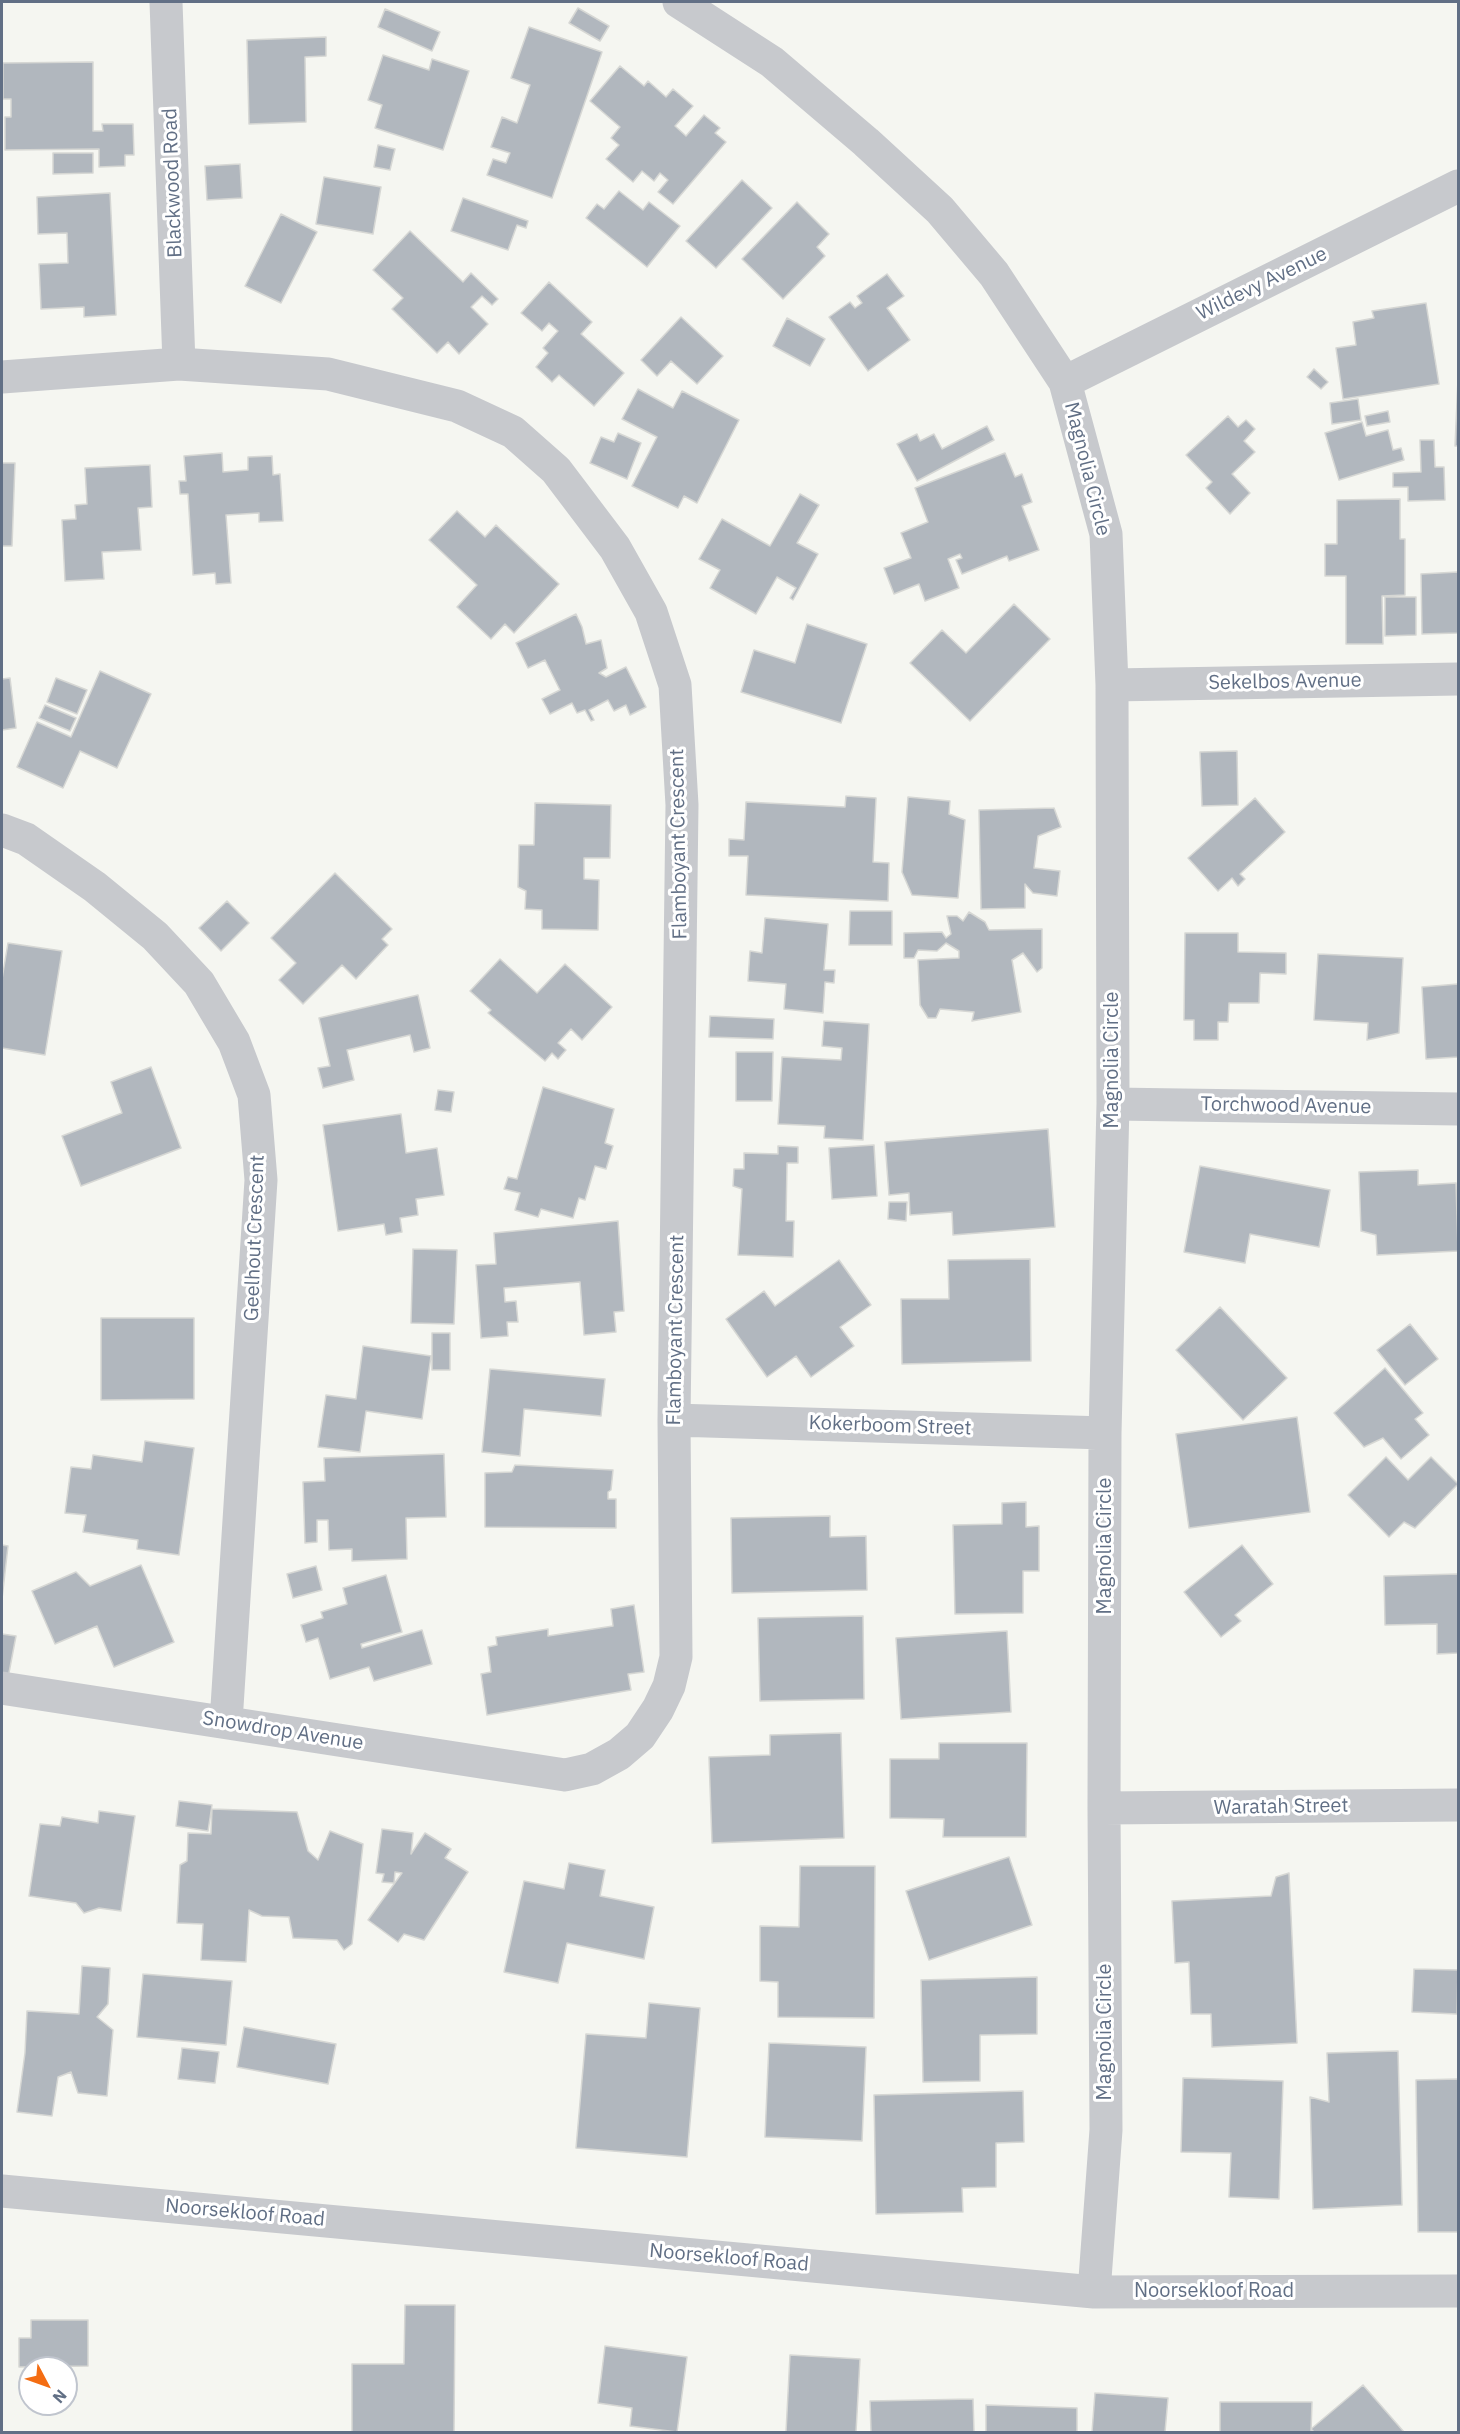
<!DOCTYPE html>
<html>
<head>
<meta charset="utf-8">
<style>
  body { margin:0 }
  #map { position:relative; width:1460px; height:2434px; overflow:hidden; background:#f5f6f1; font-family:"IBM Plex Sans",sans-serif }
  canvas { display:block }
  .frame { position:absolute; inset:0; border:3px solid #616f85; pointer-events:none }
  .north { position:absolute; left:18px; top:2356px; width:60px; height:60px; box-sizing:border-box; background:#fff; border:2px solid #c0c5ce; border-radius:50%; rotate:131deg; font-size:16px; font-weight:700; line-height:24px; text-align:center; color:#616f85 }
  .north::after { content:''; display:block; margin:auto; width:21px; height:27px; background:#f46d13; clip-path:polygon(50% 0,100% 100%,50% 72%,0 100%) }
</style>
</head>
<body>
<div id="map">
<canvas width="1460" height="2434"></canvas>
<div class="frame"></div>
<div class="north">N</div>
</div>
<script>
const c = document.querySelector('canvas').getContext('2d');
c.lineJoin = 'round';
function paint(path, color) { c.fillStyle = color; c.fill(path, 'evenodd'); }
const shape = rows => new Path2D(rows.map(r => 'M' + r).join(''));
function trace(path, color, width, dash) { c.strokeStyle = color; c.lineWidth = width; c.lineCap = dash ? 'butt' : 'round'; c.setLineDash(dash || []); c.stroke(path); }
function drawText(font, color, halo, rows, align = 'center') {
  c.font = font + ' "IBM Plex Sans",sans-serif'; c.lineWidth = 6; c.setLineDash([]); c.textBaseline = 'middle'; c.strokeStyle = halo; c.fillStyle = color; for (const [text, x, y, turn = 0] of rows) {
    c.save(); c.translate(x, y); c.rotate((+turn || 0) * Math.PI / 180); c.textAlign = isNaN(turn) ? turn : align; if (halo) c.strokeText(text, 0, 0); c.fillText(text, 0, 0); c.restore();
  }
}
const building = shape([
  [578,8,609,26,600,41,569,23,578,8],
  [385,9,440,32,432,51,378,27,385,9],
  [529,27,602,52,552,198,487,175,493,159,506,163,510,153,491,147,502,117,517,123,530,85,511,78,529,27],
  [326,37,326,56,305,57,306,122,249,124,247,40,326,37],
  [383,55,429,70,432,59,469,71,443,150,375,128,382,105,368,100,383,55],
  [93,62,93,131,103,131,102,124,133,124,134,155,125,155,125,166,99,167,99,149,5,150,5,117,11,117,11,99,3,99,3,63,93,62],
  [620,66,644,86,648,81,666,97,673,89,693,106,675,126,686,136,704,115,720,128,715,133,726,142,673,204,658,192,668,180,660,173,654,181,642,171,633,182,606,159,619,145,611,138,620,127,590,101,620,66],
  [378,145,395,149,390,170,374,167,378,145],
  [53,153,93,153,93,173,53,174,53,153],
  [240,164,242,198,207,200,205,166,240,164],
  [324,177,381,187,373,234,316,224,324,177],
  [742,180,772,208,716,268,686,241,742,180],
  [619,191,643,210,649,202,680,226,647,267,586,218,597,204,604,209,619,191],
  [110,193,116,315,84,317,84,307,41,309,39,264,68,263,67,233,38,234,37,197,110,193],
  [463,198,528,221,526,228,517,225,508,250,451,231,463,198],
  [797,202,829,234,817,247,825,256,783,299,742,259,797,202],
  [281,214,317,232,281,303,245,286,281,214],
  [410,231,463,282,471,273,498,299,492,305,482,296,471,307,488,324,459,354,448,342,437,353,392,309,403,298,373,270,410,231],
  [887,274,904,296,887,308,910,340,868,371,829,317,850,302,855,308,862,303,857,296,887,274],
  [549,282,592,322,581,334,624,373,594,406,559,375,552,382,536,367,548,353,543,348,558,331,549,323,542,331,521,313,549,282],
  [1426,303,1439,384,1343,399,1336,348,1356,345,1353,322,1374,318,1372,311,1426,303],
  [681,317,723,356,697,384,671,361,657,376,641,360,681,317],
  [787,318,825,339,810,366,773,346,787,318],
  [1314,369,1328,382,1321,389,1307,377,1314,369],
  [1458,379,1458,446,1455,446,1458,379],
  [638,389,673,408,682,391,739,420,697,503,684,496,678,508,632,486,657,437,622,419,638,389],
  [1358,399,1361,420,1332,424,1330,403,1358,399],
  [1388,411,1390,422,1367,426,1365,416,1388,411],
  [1228,416,1238,427,1246,420,1255,429,1244,441,1255,452,1232,474,1250,493,1230,514,1206,488,1212,482,1186,455,1228,416],
  [1362,422,1366,436,1388,430,1393,450,1401,448,1404,460,1339,480,1325,433,1362,422],
  [987,426,994,440,917,481,897,444,917,434,920,441,934,434,942,449,987,426],
  [618,433,641,443,627,479,590,463,601,437,614,442,618,433],
  [1420,440,1434,440,1435,467,1444,467,1445,500,1408,501,1408,487,1393,487,1393,473,1421,472,1420,440],
  [222,453,223,472,248,470,248,457,272,456,273,475,280,474,283,521,259,522,259,513,226,515,231,583,216,584,215,573,193,575,188,494,180,494,179,481,186,481,184,456,222,453],
  [1005,453,1015,477,1022,474,1032,502,1022,506,1039,550,1009,561,1007,556,962,574,956,560,962,558,960,554,948,559,959,588,925,601,919,584,894,594,884,568,911,558,901,533,928,522,915,488,1005,453],
  [2,463,15,463,12,546,2,546,2,463],
  [150,465,152,507,138,508,141,550,102,552,104,579,65,581,62,520,76,519,75,505,87,504,85,468,150,465],
  [800,494,819,505,797,543,818,554,793,600,790,598,796,588,777,577,756,614,710,588,720,570,699,559,722,519,770,546,800,494],
  [1400,499,1400,539,1405,539,1405,595,1382,596,1383,644,1346,644,1346,576,1325,576,1325,544,1337,544,1337,500,1400,499],
  [457,511,485,537,496,525,559,584,514,633,505,624,491,639,457,607,477,585,429,540,457,511],
  [1458,572,1458,633,1422,634,1421,574,1458,572],
  [1385,597,1416,597,1416,635,1385,636,1385,597],
  [1014,604,1050,639,970,721,910,663,942,630,966,653,1014,604],
  [576,614,582,627,586,644,601,640,607,668,599,673,606,677,626,667,646,707,630,715,626,705,614,711,608,700,589,710,594,720,591,721,585,710,577,713,572,703,550,714,542,699,560,690,545,660,528,668,516,643,576,614],
  [807,624,867,644,841,723,741,692,754,650,795,663,807,624],
  [100,671,151,694,117,768,80,751,63,788,17,767,37,722,71,737,100,671],
  [10,678,16,728,2,730,2,679,10,678],
  [56,678,87,690,77,714,47,702,56,678],
  [45,705,76,718,70,731,39,718,45,705],
  [1237,751,1238,805,1202,806,1200,752,1237,751],
  [846,796,876,798,873,862,889,863,888,901,746,895,748,856,729,856,729,839,744,840,746,802,845,807,846,796],
  [908,797,950,801,949,814,965,820,958,898,912,895,902,872,908,797],
  [1255,798,1285,832,1240,874,1245,879,1238,886,1232,878,1218,891,1188,858,1255,798],
  [535,803,611,805,610,858,584,858,584,879,599,880,598,930,542,929,542,910,525,909,526,891,518,887,519,845,534,845,535,803],
  [1054,808,1061,827,1038,836,1034,868,1060,871,1057,896,1033,893,1025,884,1025,908,981,909,979,810,1054,808],
  [335,873,392,929,382,939,388,945,356,979,342,965,303,1004,279,980,296,963,271,938,335,873],
  [227,901,249,923,221,951,199,928,227,901],
  [850,911,892,911,892,945,849,945,850,911],
  [969,912,985,922,989,930,1042,929,1042,968,1037,972,1023,953,1012,960,1021,1012,972,1021,974,1012,940,1009,936,1018,928,1018,920,1005,918,960,959,958,959,951,946,943,937,951,918,950,914,958,904,958,904,933,942,932,946,938,951,934,947,916,957,916,963,921,969,912],
  [765,918,828,924,824,970,835,970,834,983,825,982,823,1013,784,1009,786,984,748,981,750,951,762,953,765,918],
  [1185,933,1238,933,1238,952,1286,953,1286,974,1260,973,1259,1003,1229,1003,1228,1022,1218,1022,1218,1040,1194,1040,1194,1020,1184,1020,1185,933],
  [8,943,62,951,45,1055,2,1048,2,979,8,943],
  [1318,954,1403,958,1399,1033,1367,1040,1368,1023,1314,1020,1318,954],
  [500,959,537,993,565,964,612,1007,582,1040,571,1029,558,1043,566,1050,558,1059,552,1053,545,1061,488,1013,491,1010,470,991,500,959],
  [1458,984,1458,1057,1426,1059,1422,987,1458,984],
  [418,995,430,1048,414,1052,410,1035,347,1050,354,1080,323,1088,318,1068,330,1066,319,1018,418,995],
  [710,1016,774,1019,773,1039,709,1037,710,1016],
  [824,1021,869,1024,863,1140,824,1138,825,1126,778,1124,782,1057,841,1060,842,1048,822,1046,824,1021],
  [736,1052,773,1052,772,1101,736,1101,736,1052],
  [151,1067,181,1148,81,1186,62,1136,122,1113,111,1082,151,1067],
  [543,1087,614,1109,605,1143,613,1146,606,1169,595,1166,585,1200,579,1198,573,1218,541,1209,538,1217,515,1210,520,1193,504,1189,508,1177,517,1179,543,1087],
  [438,1090,454,1092,451,1112,435,1110,438,1090],
  [401,1114,406,1153,437,1148,444,1195,416,1199,418,1215,400,1218,402,1232,386,1235,384,1224,338,1231,323,1125,401,1114],
  [1048,1129,1055,1227,953,1235,952,1212,910,1215,909,1193,889,1195,885,1142,1048,1129],
  [874,1145,877,1196,832,1199,829,1148,874,1145],
  [778,1146,798,1147,798,1163,787,1163,786,1221,794,1221,793,1257,738,1255,742,1189,733,1186,734,1169,744,1169,744,1153,778,1154,778,1146],
  [1200,1166,1330,1190,1319,1247,1250,1234,1245,1263,1184,1252,1200,1166],
  [1418,1170,1418,1185,1456,1183,1458,1251,1377,1255,1376,1235,1361,1231,1359,1172,1418,1170],
  [889,1202,907,1202,906,1221,888,1219,889,1202],
  [618,1221,624,1311,614,1312,616,1332,584,1335,580,1282,504,1288,505,1302,516,1301,518,1322,507,1322,508,1336,481,1338,476,1265,496,1264,494,1233,618,1221],
  [413,1249,457,1250,454,1324,411,1323,413,1249],
  [1030,1259,1031,1361,902,1364,901,1299,949,1299,948,1260,1030,1259],
  [839,1260,871,1305,840,1327,854,1346,811,1377,796,1356,767,1377,726,1319,764,1291,775,1306,839,1260],
  [1220,1307,1287,1378,1243,1420,1176,1350,1220,1307],
  [101,1318,194,1318,194,1399,101,1400,101,1318],
  [1410,1324,1438,1359,1405,1385,1377,1350,1410,1324],
  [432,1333,450,1333,450,1370,432,1370,432,1333],
  [363,1346,431,1356,422,1419,366,1411,360,1452,318,1447,326,1395,356,1399,363,1346],
  [1385,1368,1423,1413,1415,1419,1429,1435,1401,1459,1383,1438,1364,1447,1334,1413,1385,1368],
  [490,1369,605,1379,601,1416,524,1409,520,1456,482,1452,490,1369],
  [1297,1417,1310,1512,1189,1528,1176,1434,1297,1417],
  [145,1441,194,1448,179,1555,137,1549,138,1540,83,1532,86,1515,65,1513,71,1467,91,1469,93,1455,142,1462,145,1441],
  [444,1454,446,1517,406,1518,407,1559,352,1561,352,1549,329,1550,328,1520,317,1520,317,1542,305,1543,303,1482,325,1481,324,1458,444,1454],
  [1386,1457,1408,1480,1431,1457,1458,1484,1415,1528,1404,1522,1389,1537,1348,1495,1386,1457],
  [515,1465,613,1470,611,1490,608,1492,608,1499,616,1499,616,1528,485,1527,485,1473,512,1472,515,1465],
  [1026,1502,1026,1527,1039,1526,1039,1571,1023,1571,1023,1613,955,1614,953,1525,1002,1524,1002,1503,1026,1502],
  [830,1516,830,1537,866,1536,867,1590,732,1593,731,1518,830,1516],
  [2,1545,8,1546,2,1599,2,1545],
  [1242,1545,1273,1584,1235,1615,1241,1621,1221,1637,1184,1592,1242,1545],
  [141,1565,174,1642,114,1667,97,1626,55,1644,32,1591,76,1572,90,1586,141,1565],
  [316,1566,322,1590,293,1598,287,1574,316,1566],
  [1458,1574,1458,1653,1437,1654,1437,1624,1385,1625,1384,1576,1458,1574],
  [386,1575,402,1632,361,1644,362,1648,422,1630,432,1664,374,1681,369,1667,330,1679,318,1638,306,1642,301,1625,323,1618,321,1612,347,1604,343,1588,386,1575],
  [634,1605,644,1672,628,1674,631,1690,487,1715,481,1674,491,1672,488,1647,497,1645,496,1637,548,1629,548,1636,613,1626,611,1609,634,1605],
  [863,1616,864,1699,760,1701,758,1618,863,1616],
  [1007,1631,1011,1712,901,1719,896,1638,1007,1631],
  [2,1634,16,1636,8,1678,2,1677,2,1634],
  [841,1733,844,1838,712,1843,709,1757,770,1755,770,1735,841,1733],
  [939,1743,1027,1743,1026,1837,943,1837,944,1819,890,1818,890,1759,939,1759,939,1743],
  [179,1801,212,1805,208,1831,176,1826,179,1801],
  [212,1809,297,1812,308,1851,318,1860,330,1831,363,1844,352,1944,344,1950,337,1940,293,1938,289,1917,262,1916,249,1910,246,1962,201,1960,203,1924,177,1923,180,1865,187,1861,188,1833,211,1834,212,1809],
  [99,1811,135,1816,121,1911,99,1908,84,1913,76,1903,29,1896,40,1824,60,1826,62,1817,98,1823,99,1811],
  [382,1829,413,1833,411,1854,425,1833,451,1849,445,1858,468,1872,424,1940,404,1934,398,1942,368,1920,402,1873,395,1872,394,1883,382,1882,384,1874,376,1873,382,1829],
  [1009,1857,1032,1925,929,1960,906,1891,1009,1857],
  [569,1863,605,1870,600,1896,654,1907,644,1959,567,1943,558,1983,504,1972,524,1881,564,1889,569,1863],
  [800,1866,875,1866,874,2018,778,2017,778,1982,760,1981,760,1926,799,1927,800,1866],
  [1289,1873,1297,2043,1212,2047,1211,2014,1191,2014,1189,1962,1175,1963,1172,1901,1271,1896,1276,1877,1289,1873],
  [82,1966,110,1968,108,2004,97,2017,113,2030,107,2096,78,2093,71,2072,58,2077,52,2116,17,2112,25,2053,27,2011,79,2014,82,1966],
  [1414,1969,1458,1970,1457,2014,1412,2012,1414,1969],
  [143,1974,232,1981,226,2045,137,2037,143,1974],
  [1037,1977,1037,2034,980,2035,980,2081,923,2082,921,1980,1037,1977],
  [649,2003,700,2008,687,2157,576,2148,586,2034,646,2038,649,2003],
  [244,2027,336,2044,328,2084,237,2067,244,2027],
  [769,2043,866,2047,862,2141,765,2137,769,2043],
  [182,2048,219,2052,215,2083,178,2079,182,2048],
  [1398,2051,1402,2205,1313,2209,1310,2097,1329,2102,1327,2053,1398,2051],
  [1183,2078,1283,2081,1279,2199,1229,2197,1231,2153,1181,2152,1183,2078],
  [1458,2079,1458,2232,1418,2232,1416,2080,1458,2079],
  [1023,2091,1024,2142,996,2143,996,2187,962,2188,963,2212,876,2214,874,2095,1023,2091],
  [405,2305,455,2305,454,2432,352,2432,352,2364,404,2364,405,2305],
  [31,2320,88,2320,88,2366,19,2367,19,2338,31,2338,31,2320],
  [605,2346,687,2357,677,2432,630,2426,632,2408,598,2403,605,2346],
  [790,2355,860,2359,856,2432,786,2432,790,2355],
  [1363,2385,1404,2432,1314,2432,1311,2429,1363,2385],
  [1095,2393,1168,2398,1165,2432,1092,2432,1095,2393],
  [973,2399,974,2432,871,2432,870,2401,973,2399],
  [1220,2402,1312,2402,1311,2432,1220,2432,1220,2402],
  [986,2405,1077,2408,1077,2432,986,2432,986,2405]
]);
const minor = shape([
  [166,2,179,364],
  [679,2,772,62,866,142,940,210,994,274,1065,382,1106,534,1112,685,1113,1104,1105,1433,1104,1808,1106,2130,1094,2292],
  [2,377,179,364,328,374,457,406,513,432,556,470,615,548,651,612,675,685,682,805,674,1420,676,1657,669,1686,658,1709,640,1736,619,1754,592,1769,565,1775,2,1688],
  [1065,382,1458,186],
  [1112,685,1458,679],
  [2,830,26,839,95,887,155,936,199,983,234,1042,254,1095,261,1180,226,1722],
  [1113,1104,1458,1109],
  [674,1420,1105,1433],
  [1104,1808,1458,1805],
  [2,2191,1094,2292,1458,2291]
]);
const streetNames = [
  ["Blackwood Road",173,183,-92],
  ["Wildevy Avenue",1262,284,-26],
  ["Magnolia Circle",1087,469,76],
  ["Sekelbos Avenue",1285,682,-1],
  ["Flamboyant Crescent",679,844,-91],
  ["Magnolia Circle",1112,1060,-90],
  ["Torchwood Avenue",1286,1106,1],
  ["Geelhout Crescent",255,1238,-88],
  ["Flamboyant Crescent",676,1330,-89],
  ["Kokerboom Street",890,1426,2],
  ["Magnolia Circle",1105,1546,-90],
  ["Snowdrop Avenue",283,1731,9],
  ["Waratah Street",1281,1807,-1],
  ["Magnolia Circle",1105,2032,-90],
  ["Noorsekloof Road",245,2213,5],
  ["Noorsekloof Road",729,2258,5],
  ["Noorsekloof Road",1214,2291]
];
paint(building, '#b1b7be');
trace(building, '#d6d7d4', 1.5);
trace(minor, '#c7c9cd', 33);
drawText('20px', '#616f85', '#fff', streetNames);
</script>
</body>
</html>
